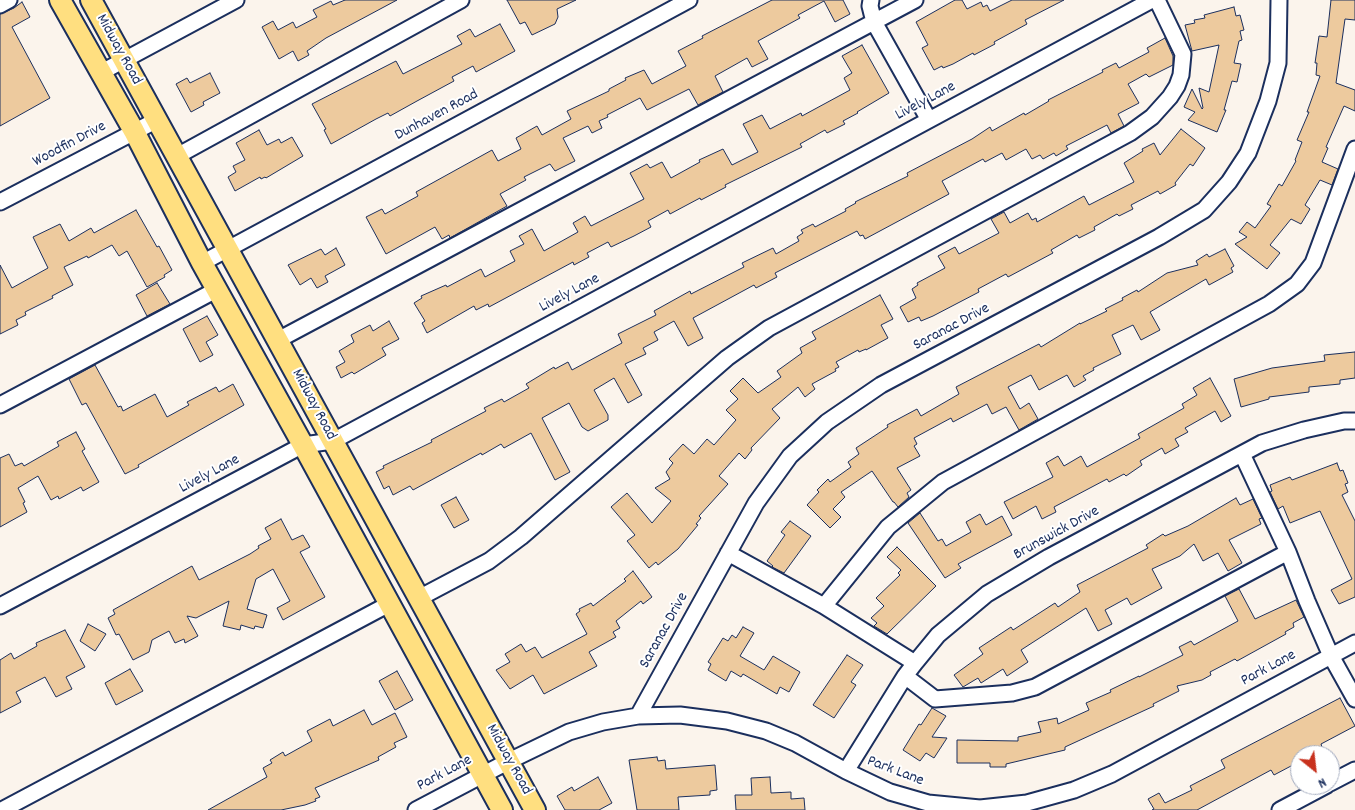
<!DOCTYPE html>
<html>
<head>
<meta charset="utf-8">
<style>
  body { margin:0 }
  #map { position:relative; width:1355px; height:810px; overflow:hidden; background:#fbf4ec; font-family:Dekko,sans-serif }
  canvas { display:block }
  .north { position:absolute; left:1290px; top:745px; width:50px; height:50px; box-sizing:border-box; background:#fff; border:1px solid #a4acbf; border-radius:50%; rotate:151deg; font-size:14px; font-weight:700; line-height:20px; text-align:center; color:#1b2f5e }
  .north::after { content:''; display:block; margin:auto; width:18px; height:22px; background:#c8321e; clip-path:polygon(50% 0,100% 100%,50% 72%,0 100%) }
</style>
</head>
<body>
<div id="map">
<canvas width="1355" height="810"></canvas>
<div class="north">N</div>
</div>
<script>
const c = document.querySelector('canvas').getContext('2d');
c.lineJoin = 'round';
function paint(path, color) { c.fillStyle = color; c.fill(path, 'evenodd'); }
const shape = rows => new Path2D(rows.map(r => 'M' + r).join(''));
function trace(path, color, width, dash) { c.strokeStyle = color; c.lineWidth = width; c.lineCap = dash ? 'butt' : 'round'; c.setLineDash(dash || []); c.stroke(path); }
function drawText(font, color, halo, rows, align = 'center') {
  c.font = font + ' Dekko,sans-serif'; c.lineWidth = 4; c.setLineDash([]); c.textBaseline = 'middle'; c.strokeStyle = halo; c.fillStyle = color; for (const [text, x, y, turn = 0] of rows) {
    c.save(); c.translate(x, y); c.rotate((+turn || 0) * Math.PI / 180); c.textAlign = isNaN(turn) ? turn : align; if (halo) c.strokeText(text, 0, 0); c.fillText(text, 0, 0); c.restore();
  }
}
const building = shape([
  [345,0,397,0,326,38,307,51,309,55,298,61,293,51,279,59,262,27,273,21,278,30,293,22,296,28,317,17,313,10,331,1,333,5,345,0],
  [507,0,576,0,557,9,558,17,555,24,532,35,525,22,520,24,507,0],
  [772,0,843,0,850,14,835,22,824,1,798,15,800,18,758,41,768,59,752,67,747,58,715,76,723,92,698,105,689,89,647,110,640,98,607,115,608,117,599,121,602,128,592,133,588,126,563,138,575,161,555,171,550,164,524,177,526,180,500,194,507,206,450,238,449,235,442,239,435,227,386,254,366,217,382,209,385,214,418,196,416,192,492,150,498,161,521,149,516,138,537,126,542,135,571,119,567,111,609,91,609,89,626,80,625,78,644,70,652,84,686,66,678,51,703,38,702,36,772,0],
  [955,0,962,0,967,9,981,2,983,7,987,5,990,11,1012,0,1064,0,1025,20,1027,24,994,42,995,44,974,55,973,53,953,64,943,68,942,66,934,70,922,48,928,45,916,22,955,0],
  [1331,0,1355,0,1355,20,1345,19,1336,83,1355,90,1355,111,1344,106,1326,147,1328,148,1322,162,1338,169,1332,185,1320,180,1305,205,1310,209,1301,224,1291,219,1270,245,1280,253,1267,269,1235,244,1247,237,1239,232,1247,222,1255,228,1271,206,1267,204,1279,184,1282,186,1296,161,1295,160,1302,142,1297,140,1309,112,1307,112,1320,76,1316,75,1317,63,1315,63,1319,36,1327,37,1331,0],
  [22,2,30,17,12,27,50,98,0,126,0,14,14,8,22,2],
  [1234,7,1236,16,1240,15,1244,30,1240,31,1242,40,1239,41,1234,63,1241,64,1237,82,1232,81,1224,110,1226,110,1217,132,1188,120,1195,112,1184,107,1192,89,1202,109,1203,108,1199,88,1209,92,1219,45,1192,51,1185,25,1195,23,1194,20,1205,18,1204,15,1234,7],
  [500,24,515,51,476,72,473,66,452,77,454,81,417,101,390,116,388,113,376,119,331,144,324,130,326,129,312,104,396,61,403,74,462,44,457,36,470,29,475,37,500,24],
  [1165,38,1173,56,1173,65,1149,77,1146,74,1128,84,1139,103,1118,114,1124,126,1111,133,1107,125,1066,146,1068,149,1056,156,1054,153,1043,159,1040,155,1032,159,1026,149,1006,160,1002,153,985,162,983,159,942,181,949,194,865,239,863,235,860,236,857,231,775,273,777,277,756,288,754,285,693,318,703,338,688,346,674,321,654,332,658,340,643,348,646,354,625,364,642,395,628,403,614,378,594,390,608,415,608,420,588,431,582,427,569,403,542,418,570,472,555,480,531,433,504,448,501,444,482,455,481,453,413,490,410,486,393,495,389,486,384,489,376,472,384,468,383,466,432,442,431,440,486,411,484,408,502,399,504,402,529,388,526,384,554,367,555,369,568,362,572,370,622,343,618,334,656,315,654,311,690,291,691,294,744,267,742,263,773,248,776,254,799,241,797,237,803,233,801,230,813,224,815,227,846,211,845,209,856,203,855,202,908,176,907,173,972,139,990,127,992,131,1024,113,1025,115,1049,101,1048,100,1103,72,1102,70,1116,63,1119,68,1149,52,1147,48,1165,38],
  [862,45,889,93,857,112,858,113,843,121,845,124,827,133,825,130,800,144,802,147,725,185,726,187,701,200,700,198,670,214,668,210,648,221,651,227,634,236,611,247,608,242,587,253,589,257,574,265,573,262,489,307,488,304,476,310,474,306,427,333,422,323,425,321,414,303,422,298,421,296,446,285,447,287,481,269,485,277,515,261,510,251,524,244,519,236,532,229,544,251,578,232,573,223,585,216,591,226,644,199,630,173,647,164,650,168,662,162,671,178,700,162,699,160,723,149,732,165,758,152,743,124,762,115,770,129,801,113,802,116,850,90,844,78,852,73,842,56,862,45],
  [210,73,220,93,203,102,204,105,191,112,176,84,187,78,190,83,210,73],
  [1181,129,1205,148,1193,166,1190,164,1175,183,1176,185,1160,194,1158,191,1131,205,1133,209,1119,216,1117,214,1094,227,1095,230,1079,238,1077,235,1051,250,1053,253,1008,277,1006,274,978,289,979,292,933,316,921,321,919,317,908,322,900,307,916,298,912,289,918,285,917,283,945,268,938,256,955,247,959,254,999,233,991,219,1004,212,1010,223,1028,213,1032,220,1036,218,1037,222,1084,196,1089,205,1134,182,1124,163,1143,151,1142,149,1154,143,1160,155,1181,129],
  [259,130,267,145,279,139,281,143,292,137,303,156,266,178,265,177,261,179,260,177,235,191,228,177,236,172,233,166,245,160,236,143,259,130],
  [136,210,157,247,159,246,172,270,164,275,165,277,147,287,127,251,119,256,112,245,88,258,87,256,64,267,73,285,52,296,53,298,25,312,26,315,16,320,18,325,0,334,0,265,12,288,48,268,33,237,60,224,69,241,91,228,94,233,136,210],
  [336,248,345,265,325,276,328,282,317,288,311,278,300,285,288,265,321,249,325,255,336,248],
  [1225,249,1234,266,1231,268,1233,272,1209,285,1206,279,1150,312,1160,330,1141,340,1133,325,1112,335,1121,354,1093,368,1094,370,1083,376,1086,380,1074,387,1067,375,1039,390,1031,375,1008,387,1020,409,1029,403,1038,419,1019,430,1006,407,992,414,987,404,953,422,951,418,914,438,917,444,914,446,920,456,897,468,911,490,907,493,909,497,898,507,894,502,893,502,872,471,841,492,845,497,833,509,841,517,830,528,807,505,819,492,817,490,828,479,830,482,851,467,848,462,859,454,856,448,888,427,887,425,917,409,921,416,959,394,956,387,1039,344,1041,347,1080,323,1080,324,1107,311,1105,309,1123,300,1122,298,1137,290,1138,292,1167,273,1198,265,1196,261,1207,254,1209,257,1225,249],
  [157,283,170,304,147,316,136,295,157,283],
  [880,295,893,319,881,325,888,338,866,350,866,349,859,352,858,350,836,362,839,367,835,369,836,371,812,384,815,389,805,397,798,387,772,409,780,418,751,448,752,450,745,459,739,453,719,476,728,484,699,516,701,518,696,524,698,525,678,549,658,565,656,562,649,568,627,541,635,535,611,507,627,493,652,523,671,501,655,488,670,479,666,472,673,463,669,459,683,444,694,454,707,439,714,445,736,420,726,410,738,399,730,391,743,378,758,393,781,377,777,371,802,353,800,348,816,339,812,332,880,295],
  [207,316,218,335,206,342,213,355,200,362,183,329,207,316],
  [389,321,399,339,382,348,386,355,354,374,352,372,341,378,336,367,345,362,339,351,354,342,351,335,370,325,373,331,389,321],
  [1355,352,1355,378,1340,380,1340,384,1309,387,1309,392,1269,397,1269,399,1241,407,1234,379,1272,368,1325,361,1324,355,1355,352],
  [95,365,118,407,121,406,123,411,155,394,167,417,189,405,187,402,216,387,219,392,233,384,244,405,138,465,139,467,125,474,86,403,82,405,69,379,95,365],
  [1210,378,1231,416,1221,422,1215,411,1185,428,1188,432,1175,439,1179,446,1165,454,1162,448,1140,461,1142,465,1126,476,1124,474,1109,482,1107,479,1054,507,1056,512,1042,519,1036,506,1013,519,1004,502,1053,477,1046,463,1058,456,1064,466,1081,456,1087,467,1140,438,1138,434,1184,408,1182,404,1197,395,1193,388,1210,378],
  [76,432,85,449,82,451,99,482,83,491,81,487,59,499,58,496,51,500,38,476,18,488,25,502,23,503,27,512,0,527,0,458,9,454,15,466,22,463,24,466,59,446,57,442,76,432],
  [1337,463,1340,471,1343,470,1348,483,1345,484,1348,492,1342,495,1355,521,1355,597,1339,604,1331,590,1352,579,1320,511,1290,523,1283,506,1278,509,1270,492,1272,491,1270,485,1290,477,1292,480,1337,463],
  [456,497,469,520,454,528,441,505,456,497],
  [1236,498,1240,505,1253,499,1262,518,1259,519,1261,524,1229,540,1242,563,1228,571,1218,553,1203,561,1194,544,1180,556,1152,569,1162,588,1131,605,1127,598,1105,610,1112,624,1098,631,1086,608,1021,650,1028,662,1007,676,1003,669,981,683,978,678,963,687,954,675,983,654,979,648,1011,627,1013,630,1055,603,1058,607,1080,592,1077,585,1148,548,1146,545,1163,534,1165,536,1188,526,1236,498],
  [920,513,938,541,942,539,946,546,971,532,966,522,980,514,986,525,1002,516,1012,535,958,564,961,568,945,578,908,523,920,513],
  [281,519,292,540,303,535,310,547,300,552,325,597,283,620,277,608,290,601,273,569,256,579,247,609,267,615,263,628,255,626,254,629,241,625,240,630,223,626,229,601,196,618,187,616,198,636,185,643,184,639,175,643,169,631,152,640,149,652,133,660,119,634,116,635,108,618,115,614,113,610,192,566,199,580,250,554,259,548,258,546,271,539,265,528,281,519],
  [790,521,811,536,784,573,772,567,773,566,767,561,785,535,781,532,790,521],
  [897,547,936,586,887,634,874,626,877,623,871,618,884,606,876,598,900,575,898,573,901,570,887,557,897,547],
  [633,571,652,597,643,604,641,601,616,621,620,628,613,632,616,637,589,652,597,666,544,694,533,675,510,689,496,670,510,662,505,654,521,644,526,652,535,647,542,658,587,634,576,614,580,611,579,609,591,603,593,606,626,581,624,579,633,571],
  [1239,589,1255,619,1296,600,1304,617,1293,623,1294,627,1285,632,1286,634,1237,661,1235,659,1210,672,1211,675,1202,680,1177,686,1179,691,1153,704,1154,706,1065,747,1065,750,1006,764,1006,767,990,767,990,763,957,763,957,740,1018,741,1018,737,1041,732,1038,722,1057,718,1058,724,1089,710,1086,703,1111,692,1110,690,1139,676,1139,677,1183,655,1179,647,1191,641,1194,645,1238,621,1225,596,1239,589],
  [88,624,106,634,95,651,80,641,88,624],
  [743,627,754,633,740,656,764,670,773,656,800,672,789,692,780,687,777,694,743,674,741,677,731,671,726,681,708,670,711,664,708,662,723,638,728,641,732,635,736,638,743,627],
  [65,630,85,667,66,677,72,689,56,697,45,677,16,692,21,702,0,713,0,660,11,653,14,659,37,646,36,643,65,630],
  [847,655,863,665,851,682,856,685,834,718,813,705,847,655],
  [130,669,143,691,116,705,105,683,130,669],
  [397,671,413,700,395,710,379,681,397,671],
  [1340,698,1355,726,1321,744,1322,747,1307,755,1300,755,1300,783,1291,766,1274,775,1271,770,1197,810,1152,810,1154,809,1148,799,1159,793,1165,803,1192,790,1190,786,1225,768,1221,760,1340,698],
  [932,708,946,716,932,737,947,738,934,758,926,753,920,761,903,750,919,724,921,725,932,708],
  [364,710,372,725,395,713,407,737,394,743,396,747,378,757,379,760,315,788,320,797,315,799,316,801,305,805,281,810,208,810,267,777,263,768,272,763,270,760,283,752,285,756,312,741,307,731,330,719,333,726,364,710],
  [657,757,658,761,665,760,666,769,715,765,717,790,710,791,710,795,678,797,679,810,637,810,629,760,657,757],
  [598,777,612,803,599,810,565,810,557,796,572,787,574,791,598,777],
  [770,777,771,793,791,792,791,799,804,798,805,810,736,810,735,795,752,795,751,778,770,777]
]);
const minor = shape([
  [871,0,870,6,874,22,929,120],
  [0,5,9,0],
  [100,73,236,0],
  [177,156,461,0],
  [0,202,157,120],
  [202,263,689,0],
  [278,340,915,0],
  [0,405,216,290],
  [1242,454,1288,552,1307,601,1331,656,1355,699],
  [728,553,824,606],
  [419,598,489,561,521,537,727,358,769,328,1130,133,1152,117,1170,97,1177,86,1181,75,1183,54,1157,0],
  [0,606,303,445,333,441,1152,0],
  [915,663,824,606,888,527,943,482,1269,304,1297,284,1313,263,1355,149],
  [905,676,935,699,1012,693,1035,687,1288,552],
  [638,716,756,503,790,456,827,422,881,385,1159,237,1204,210,1229,182,1248,153,1268,101,1278,63,1279,0],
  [846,771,905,676,915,663,938,635,987,594,1049,557,1262,443,1304,430,1344,421,1355,421],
  [1330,783,1355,770],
  [2,810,389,604],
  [416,810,509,761,569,732,603,722,638,716,680,715,727,721,766,731,795,743,846,771,890,792,928,803,980,808,1027,803,1074,790,1112,774,1355,643],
  [1280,810,1327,785]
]);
const major = shape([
  [60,0,134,131,202,263,303,445,502,810],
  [91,0,535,810]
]);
const streetNames = [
  ["Midway Road",118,50,61],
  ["Lively Lane",926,102,-28],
  ["Dunhaven Road",437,116,-28],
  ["Woodfin Drive",70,145,-28],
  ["Lively Lane",570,294,-28],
  ["Saranac Drive",952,328,-28],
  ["Midway Road",313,405,62],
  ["Lively Lane",210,475,-28],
  ["Brunswick Drive",1057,534,-29],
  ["Saranac Drive",665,631,-61],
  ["Park Lane",1269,669,-28],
  ["Midway Road",508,760,61],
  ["Park Lane",895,772,21],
  ["Park Lane",445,774,-28]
];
paint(building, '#edca9e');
trace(building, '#1b2f5e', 1);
trace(minor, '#1b2f5e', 19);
trace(major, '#1b2f5e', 24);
trace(minor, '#fff', 15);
trace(major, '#ffdf80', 20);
drawText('16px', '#1b2f5e', '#fff', streetNames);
</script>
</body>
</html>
